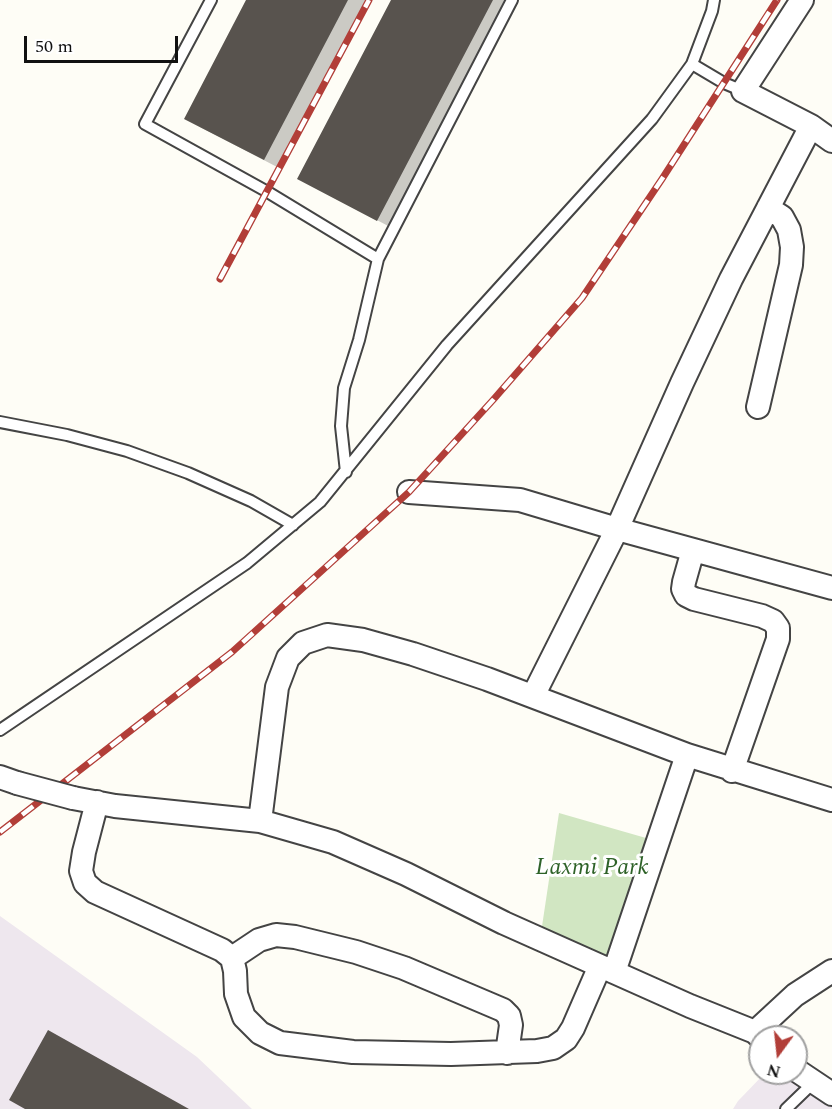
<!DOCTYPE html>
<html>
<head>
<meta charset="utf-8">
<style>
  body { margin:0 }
  #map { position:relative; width:832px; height:1109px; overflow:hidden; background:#fefdf6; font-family:Spectral,serif }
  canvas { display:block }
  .north { position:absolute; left:748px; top:1025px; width:60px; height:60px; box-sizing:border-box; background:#fff; border:2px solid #a0a0a0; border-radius:50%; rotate:195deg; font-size:16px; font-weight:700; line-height:24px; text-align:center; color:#111 }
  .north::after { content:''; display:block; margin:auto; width:21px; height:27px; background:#b23e38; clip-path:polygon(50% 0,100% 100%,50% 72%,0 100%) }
  .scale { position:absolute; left:24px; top:36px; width:154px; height:27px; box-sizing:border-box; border:3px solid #111; border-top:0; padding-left:8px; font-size:18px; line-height:21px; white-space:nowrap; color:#111; -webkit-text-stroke:4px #fff; paint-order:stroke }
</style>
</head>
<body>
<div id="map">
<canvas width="832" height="1109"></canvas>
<div class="north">N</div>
<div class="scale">50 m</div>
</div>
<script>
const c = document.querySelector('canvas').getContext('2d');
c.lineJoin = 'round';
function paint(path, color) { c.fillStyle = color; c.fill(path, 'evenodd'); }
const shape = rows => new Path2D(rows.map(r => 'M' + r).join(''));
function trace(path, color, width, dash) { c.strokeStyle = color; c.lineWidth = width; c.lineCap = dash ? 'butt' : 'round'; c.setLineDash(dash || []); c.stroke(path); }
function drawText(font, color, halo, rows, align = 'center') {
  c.font = font + ' Spectral,serif'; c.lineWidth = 6; c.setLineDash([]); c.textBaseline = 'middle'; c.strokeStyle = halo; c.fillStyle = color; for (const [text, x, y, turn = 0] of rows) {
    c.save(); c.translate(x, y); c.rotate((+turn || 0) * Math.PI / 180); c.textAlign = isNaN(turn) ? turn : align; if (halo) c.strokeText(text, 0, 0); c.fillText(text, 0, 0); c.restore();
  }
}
const industrial = shape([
  [0,916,197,1057,252,1109,0,1109],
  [765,1073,796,1073,832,1094,832,1109,733,1109,738,1101]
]);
const green = shape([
  [559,813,646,838,606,960,541,933]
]);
const shadow = shape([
  [248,0,367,0,279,168,200,127],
  [393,0,512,0,392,228,314,187]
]);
const building = shape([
  [246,0,348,0,264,160,184,119],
  [391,0,493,0,377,221,297,179],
  [48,1030,189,1109,25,1109,9,1100]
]);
const service = shape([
  [211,0,145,124,266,191,378,259],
  [692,64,724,83,743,91],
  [0,422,67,435,127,451,188,473,251,501,293,525],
  [346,472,341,426,344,388,359,340,378,259,512,0],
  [0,730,247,563,320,502,447,345,652,119,692,64,712,11,714,0],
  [786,1109,814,1082]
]);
const minor = shape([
  [802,0,743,91,811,126,832,141],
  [758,407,791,265,792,247,789,230,782,217,768,208],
  [409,492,520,500,617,529,832,588],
  [693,550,684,582,683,589,686,595,694,599,762,616,773,621,778,628,778,639,732,771],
  [533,696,617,529,682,383,731,279,811,126],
  [0,777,17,783],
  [73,798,115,806,260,821,333,842,406,874,504,923,690,1006,755,1032,760,1037],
  [97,802,84,852,81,871,85,883,95,892,222,950,232,958,235,971,236,994,244,1017,260,1033,280,1043,353,1052,451,1054,537,1051,553,1048,566,1039,573,1028,600,966],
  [260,821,277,687,288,658,303,643,327,635,363,640,413,654,487,679,687,755,832,800],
  [232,958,259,940,276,935,295,937,356,952,404,968,503,1010,509,1016,511,1025,507,1053],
  [614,972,687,755],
  [755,1032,795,995,832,971],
  [796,1070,832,1094]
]);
const rail = shape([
  [220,279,369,0],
  [0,832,232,652,409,492,493,400,582,298,662,179,777,0]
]);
const minorBridge = shape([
  [17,783,73,798]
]);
const parkNames = [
  ["Laxmi Park",592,869]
];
paint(industrial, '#eee7ee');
paint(green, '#d1e6c2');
paint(shadow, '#0003');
paint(building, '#58534e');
trace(service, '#444', 14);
trace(minor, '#444', 26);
trace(service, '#fff', 10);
trace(minor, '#fff', 22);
trace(rail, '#b23e38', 7);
trace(rail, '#fff', 4.5, [14]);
trace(minorBridge, '#444', 26, []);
trace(minorBridge, '#fff', 22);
drawText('italic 24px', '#2e6228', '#fff', parkNames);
</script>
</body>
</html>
